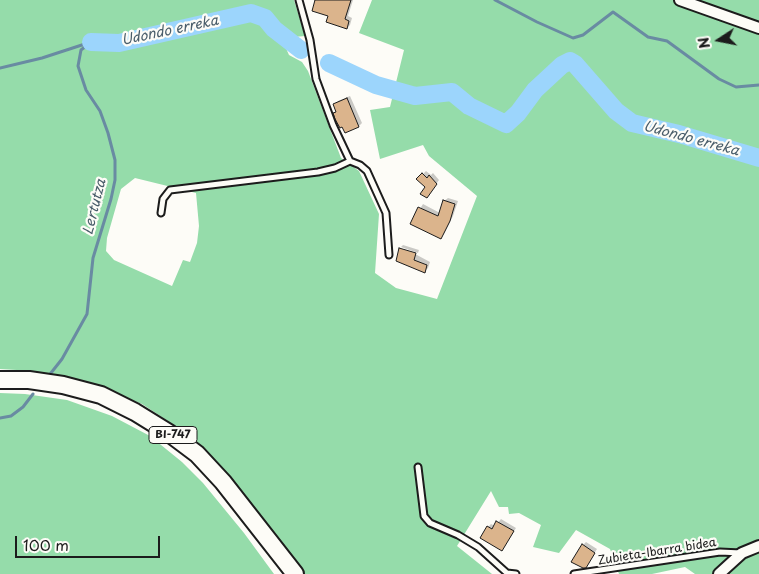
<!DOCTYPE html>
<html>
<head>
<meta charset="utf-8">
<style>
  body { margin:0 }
  #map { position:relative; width:759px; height:574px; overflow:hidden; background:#fdfcf7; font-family:"Playpen Sans",sans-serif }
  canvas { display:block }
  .north { position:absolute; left:694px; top:15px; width:50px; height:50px; -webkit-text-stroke:4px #fdfcf7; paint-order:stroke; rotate:259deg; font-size:14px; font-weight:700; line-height:20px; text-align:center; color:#1c1c1c }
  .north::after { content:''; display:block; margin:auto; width:18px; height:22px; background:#1c1c1c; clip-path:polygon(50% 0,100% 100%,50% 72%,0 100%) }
  .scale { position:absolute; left:15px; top:536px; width:145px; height:22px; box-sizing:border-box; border:2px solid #1c1c1c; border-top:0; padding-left:6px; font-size:15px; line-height:18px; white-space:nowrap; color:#1c1c1c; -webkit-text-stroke:4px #fdfcf7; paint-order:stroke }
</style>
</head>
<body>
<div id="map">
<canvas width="759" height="574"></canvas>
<div class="north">N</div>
<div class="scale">100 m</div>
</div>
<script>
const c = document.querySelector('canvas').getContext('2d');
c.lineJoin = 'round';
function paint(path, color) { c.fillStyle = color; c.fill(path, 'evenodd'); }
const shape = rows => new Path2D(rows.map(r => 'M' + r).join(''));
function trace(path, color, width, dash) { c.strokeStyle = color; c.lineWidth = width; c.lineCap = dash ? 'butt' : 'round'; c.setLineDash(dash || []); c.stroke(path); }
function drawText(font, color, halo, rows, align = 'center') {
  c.font = font + ' "Playpen Sans",sans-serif'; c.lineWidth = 4.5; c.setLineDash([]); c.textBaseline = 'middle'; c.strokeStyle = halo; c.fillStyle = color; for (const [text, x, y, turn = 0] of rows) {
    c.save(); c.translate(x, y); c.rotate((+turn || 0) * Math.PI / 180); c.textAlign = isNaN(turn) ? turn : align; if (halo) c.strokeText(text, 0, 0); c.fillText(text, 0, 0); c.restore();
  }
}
const green = shape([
  [0,0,294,0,305,36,294,37,284,44,289,55,302,62,308,71,341,158,359,171,379,214,375,273,396,288,437,299,477,196,429,156,423,145,380,159,370,110,390,107,404,50,359,33,372,0,759,0,759,574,695,574,685,567,652,574,619,574,610,549,576,530,559,553,533,547,541,525,519,513,509,514,508,507,499,507,491,491,457,546,492,574,304,574,235,484,209,455,186,433,142,404,100,388,33,371,0,369],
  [135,178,196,193,199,226,197,243,190,262,183,260,172,286,114,260,106,251,107,238,121,189],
  [0,393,25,394,67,400,112,416,150,436,182,462,203,483,244,533,274,574,0,574]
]);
const shadow = shape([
  [316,0,353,0,348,16,352,18,350,25,347,28,330,15],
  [350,96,362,123,359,126,337,111,335,105,338,101],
  [426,171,431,175,433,173,439,180,430,193,427,187,418,179],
  [448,198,458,201,453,216,444,234,440,238,411,223,423,204,440,213,444,201],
  [403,245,419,250,418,253,401,247],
  [401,247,401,250,417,255,430,262,428,268,424,272,398,260],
  [501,519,516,528,502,550,488,527,491,524,495,526],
  [586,542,597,549,586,567,583,545]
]);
const stream = shape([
  [495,0,537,22,573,38,583,35,613,12,648,37,667,41,719,79,736,87,759,85],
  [0,68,42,58,88,43],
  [47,378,62,359,87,314,93,258,111,199,115,180,115,160,108,133,100,111,86,90,78,66,81,50,91,42],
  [0,418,11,416,23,407,33,394]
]);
const river = shape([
  [91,42,119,43,251,13,265,18,274,29,301,50],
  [329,63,376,85,415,96,452,92,469,106,506,124,518,113,535,90,562,65,570,61,575,64,616,111,632,123,679,134,759,158]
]);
const building = shape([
  [315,0,351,0,345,19,349,21,347,29,326,22,328,16,312,11,315,0],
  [347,98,359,127,345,133,342,127,340,128,335,119,333,113,336,112,333,104,347,98],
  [422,173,427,178,429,175,437,184,427,198,420,194,425,187,416,179,422,173],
  [443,200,455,204,450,221,441,239,410,224,418,207,438,216,443,200],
  [399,248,416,253,414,260,427,265,425,273,396,261,399,248],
  [496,521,514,531,502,551,480,538,487,526,492,529,496,521],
  [582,544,595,553,586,568,583,568,571,562,582,544]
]);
const lane = shape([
  [299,0,310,40,316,79,333,125,350,161,360,165,367,171,386,213,389,255],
  [161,213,163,199,170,190,318,172,335,168,350,161],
  [418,467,424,516,430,523,458,535,478,547,507,573,516,574],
  [574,574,720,552,741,553]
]);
const street = shape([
  [680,0,759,28],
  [719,574,742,553,759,546]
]);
const primary = shape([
  [0,380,29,380,63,385,101,395,135,412,169,433,197,454,223,482,295,574]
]);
const shields = [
  [173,435,48]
];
const shieldNames = [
  ["BI-747",173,435]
];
const streetNames = [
  ["Zubieta-Ibarra bidea",657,552,-9]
];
const waterNames = [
  ["Udondo erreka",170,31,-12],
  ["Udondo erreka",691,139,15],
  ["Lertutza",95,207,-76]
];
paint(green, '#95dcaa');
paint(shadow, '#0003');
trace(stream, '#698ba2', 3);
trace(river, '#9cd5fc', 18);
paint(building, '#dbb48c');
trace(building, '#1c1c1c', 1);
trace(lane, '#1c1c1c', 9);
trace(street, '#1c1c1c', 14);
trace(primary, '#1c1c1c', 20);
trace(lane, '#fdfcf7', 5);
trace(street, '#fdfcf7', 10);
trace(primary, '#fdfcf7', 16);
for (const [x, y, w] of shields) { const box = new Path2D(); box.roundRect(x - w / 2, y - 8.5, w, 17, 4); c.fillStyle = '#fdfcf7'; c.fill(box); trace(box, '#1c1c1c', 1); }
drawText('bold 11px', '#1c1c1c', null, shieldNames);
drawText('12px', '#1c1c1c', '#fdfcf7', streetNames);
drawText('italic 14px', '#495d6a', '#fdfcf7', waterNames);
</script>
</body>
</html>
